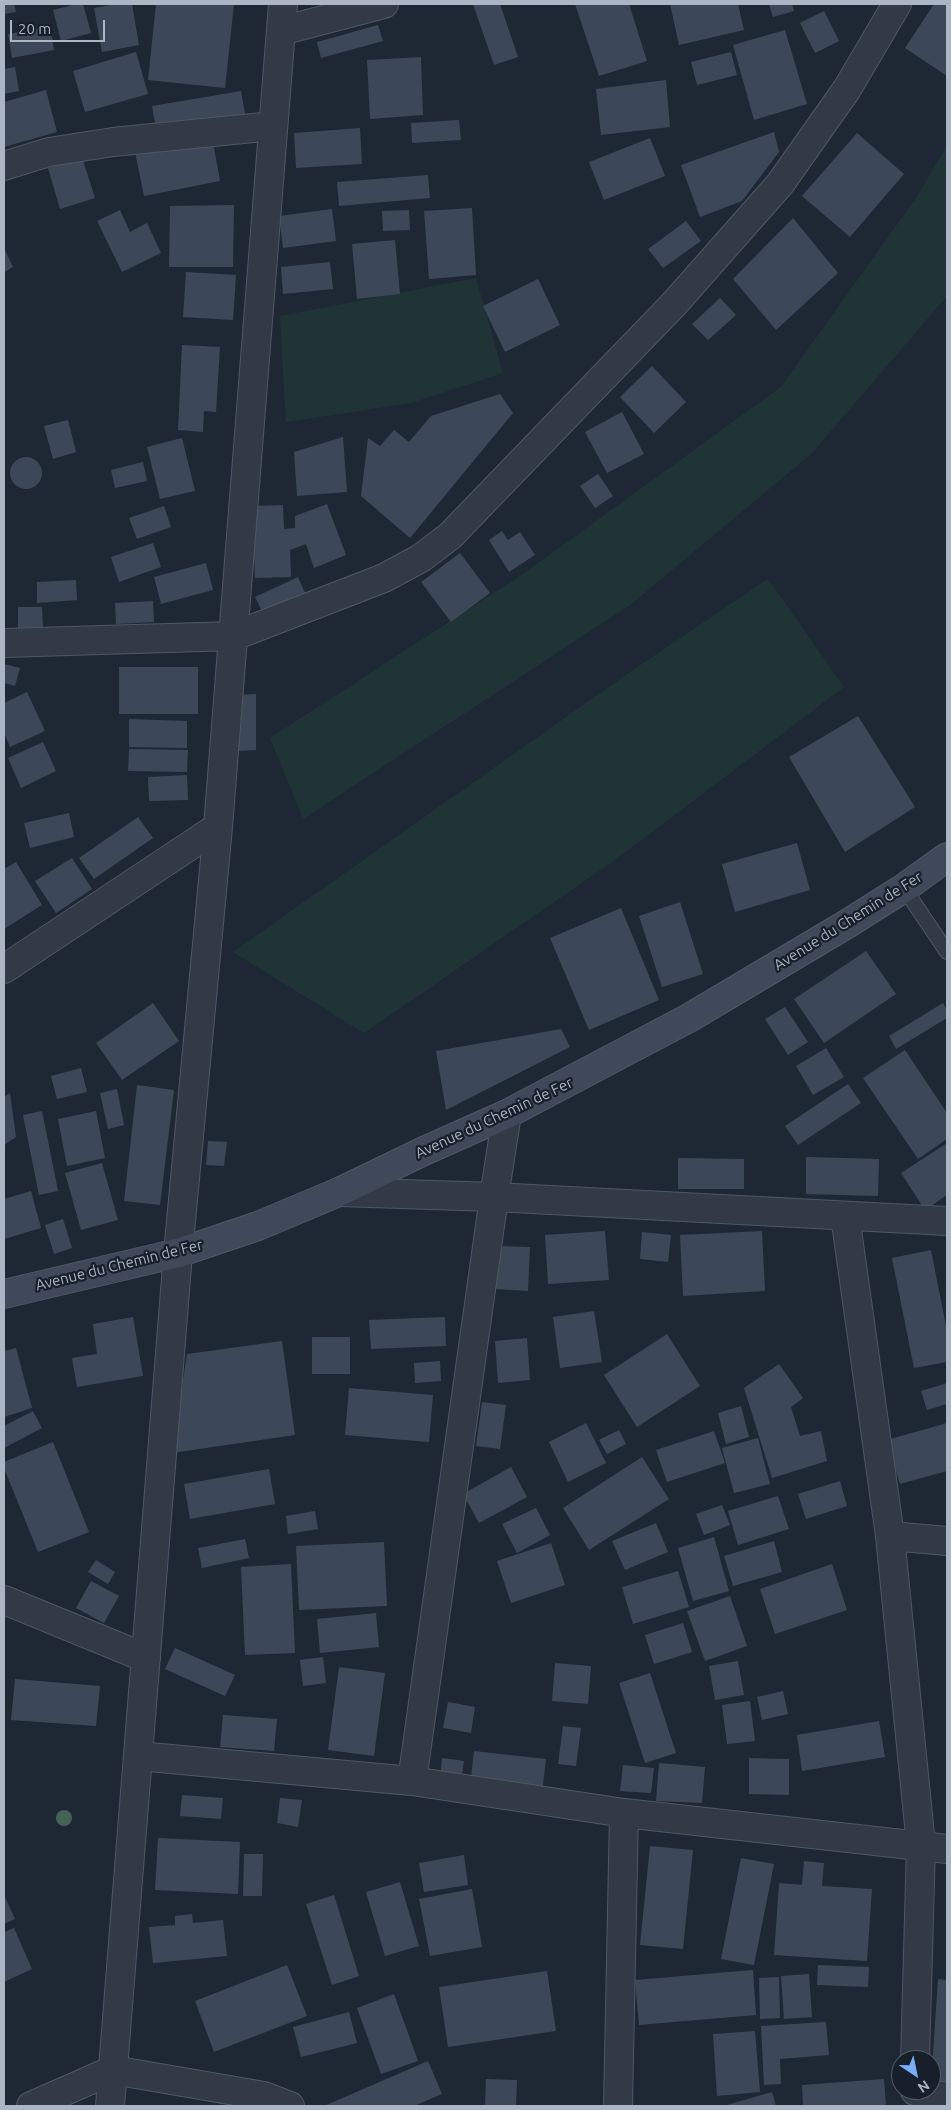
<!DOCTYPE html>
<html>
<head>
<meta charset="utf-8">
<style>
  body { margin:0 }
  #map { position:relative; width:951px; height:2110px; overflow:hidden; background:#1e2835; font-family:Ubuntu,sans-serif }
  canvas { display:block }
  .frame { position:absolute; inset:0; border:5px solid #abb5c3; pointer-events:none }
  .north { position:absolute; left:891px; top:2050px; width:50px; height:50px; box-sizing:border-box; background:#171f2a; border:1px solid #525b67; border-radius:50%; rotate:146deg; font-size:14px; font-weight:700; line-height:20px; text-align:center; color:#abb5c3 }
  .north::after { content:''; display:block; margin:auto; width:18px; height:22px; background:#7bacf9; clip-path:polygon(50% 0,100% 100%,50% 72%,0 100%) }
  .scale { position:absolute; left:10px; top:20px; width:95px; height:22px; box-sizing:border-box; border:2px solid #abb5c3; border-top:0; padding-left:6px; font-size:15px; line-height:18px; white-space:nowrap; color:#abb5c3; -webkit-text-stroke:4px #171f2a; paint-order:stroke }
</style>
</head>
<body>
<div id="map">
<canvas width="951" height="2110"></canvas>
<div class="frame"></div>
<div class="north">N</div>
<div class="scale">20 m</div>
</div>
<script>
const c = document.querySelector('canvas').getContext('2d');
c.lineJoin = 'round';
function paint(path, color) { c.fillStyle = color; c.fill(path, 'evenodd'); }
const shape = rows => new Path2D(rows.map(r => 'M' + r).join(''));
function trace(path, color, width, dash) { c.strokeStyle = color; c.lineWidth = width; c.lineCap = dash ? 'butt' : 'round'; c.setLineDash(dash || []); c.stroke(path); }
function drawText(font, color, halo, rows, align = 'center') {
  c.font = font + ' Ubuntu,sans-serif'; c.lineWidth = 4.5; c.setLineDash([]); c.textBaseline = 'middle'; c.strokeStyle = halo; c.fillStyle = color; for (const [text, x, y, turn = 0] of rows) {
    c.save(); c.translate(x, y); c.rotate((+turn || 0) * Math.PI / 180); c.textAlign = isNaN(turn) ? turn : align; if (halo) c.strokeText(text, 0, 0); c.fillText(text, 0, 0); c.restore();
  }
}
const green = shape([
  [947,146,947,296,812,453,630,605,303,819,270,738,523,574,781,387,916,198],
  [476,278,503,373,411,403,286,422,280,316],
  [768,579,844,687,615,860,364,1033,233,952,630,672]
]);
const building = shape([
  [4,4,14,4,16,12,4,14],
  [77,4,83,4,91,33,61,41,53,10],
  [116,4,132,4,139,45,102,52,94,8],
  [156,4,234,4,225,88,148,80],
  [473,4,500,4,518,57,494,65],
  [575,4,629,4,647,61,599,76],
  [670,4,738,4,744,30,679,45],
  [769,4,792,4,794,11,773,17],
  [934,4,947,4,947,76,905,48],
  [824,11,839,41,815,53,800,23],
  [378,25,383,41,321,58,317,42],
  [50,26,54,50,12,58,8,34],
  [785,30,807,104,754,120,733,45],
  [136,52,148,94,85,112,73,71],
  [731,52,737,75,697,85,691,62],
  [421,57,423,115,370,119,367,60],
  [15,67,19,91,4,94,4,69],
  [666,80,670,127,601,135,596,89],
  [46,90,57,132,4,147,4,102],
  [241,91,246,119,157,134,152,106],
  [459,120,461,140,412,143,411,123],
  [360,128,362,164,296,168,294,133],
  [774,132,779,152,742,201,700,217,681,165],
  [857,133,904,174,850,237,802,196],
  [212,137,220,181,144,196,135,152],
  [650,138,665,176,604,200,589,162],
  [82,157,95,198,60,209,48,168],
  [428,175,430,198,339,206,337,182],
  [234,205,233,267,169,267,170,206],
  [472,208,476,275,429,279,424,211],
  [332,209,336,241,283,248,279,216],
  [120,210,130,232,147,223,161,253,122,272,97,221],
  [409,210,410,230,383,231,382,211],
  [793,218,838,273,776,330,733,279],
  [686,221,701,241,663,268,648,249],
  [395,240,400,294,357,299,352,244],
  [4,248,13,267,4,272],
  [330,262,333,289,283,294,281,267],
  [186,272,236,275,233,320,183,317],
  [538,279,560,325,505,352,483,306],
  [720,298,736,315,708,340,692,324],
  [182,345,220,347,216,412,204,411,203,432,178,430],
  [652,366,686,402,654,433,620,397],
  [500,394,513,413,410,538,361,496,368,438,380,446,394,430,409,442,431,416],
  [622,412,644,454,607,473,585,432],
  [68,420,76,452,53,459,44,426],
  [343,437,347,492,297,496,294,452],
  [182,438,195,491,160,499,147,447],
  '10 473a16 16 0 1 1 32 0a16 16 0 1 1-32 0Z',
  [143,462,147,481,115,488,111,470],
  [598,474,613,496,595,508,580,486],
  [327,504,346,555,314,568,306,544,290,550,291,577,255,578,252,506,283,505,284,529,295,528,295,516],
  [164,506,171,527,137,539,129,518],
  [502,531,508,540,520,532,535,555,509,572,489,540],
  [153,543,161,567,119,582,111,557],
  [460,553,490,593,451,622,421,582],
  [206,563,213,590,161,604,154,577],
  [298,577,305,593,263,613,255,597],
  [76,580,77,600,37,603,37,582],
  [153,601,154,622,116,624,115,603],
  [18,607,42,607,43,627,18,628],
  [4,664,20,668,15,686,4,683],
  [119,667,198,667,198,714,119,714],
  [27,692,45,731,10,747,4,733,4,703],
  [256,694,256,750,239,751,238,695],
  [858,716,915,807,845,852,789,757],
  [129,719,187,721,187,748,129,747],
  [43,742,56,771,21,788,8,758],
  [129,749,188,750,187,772,128,771],
  [187,775,188,800,149,801,148,777],
  [69,813,74,837,30,848,24,823],
  [138,817,153,838,94,879,79,858],
  [797,843,810,890,735,912,722,864],
  [72,858,92,889,56,913,35,881],
  [16,862,42,905,4,929,4,869],
  [680,902,703,974,662,987,639,916],
  [621,908,659,1000,589,1030,550,938],
  [866,951,896,994,824,1043,794,999],
  [153,1003,179,1041,122,1080,96,1043],
  [943,1003,947,1010,947,1018,896,1049,889,1036],
  [785,1007,808,1042,788,1055,765,1019],
  [561,1029,570,1047,446,1110,436,1051],
  [826,1048,844,1077,813,1095,796,1066],
  [905,1050,947,1113,947,1139,918,1159,863,1078],
  [81,1068,87,1092,57,1099,51,1076],
  [848,1084,861,1103,798,1145,785,1126],
  [137,1085,174,1090,160,1205,124,1201],
  [117,1089,124,1125,108,1129,100,1093],
  [10,1093,16,1137,4,1145,4,1097],
  [42,1111,58,1191,39,1195,23,1115],
  [96,1111,105,1158,67,1166,58,1119],
  [208,1141,227,1142,224,1166,206,1165],
  [947,1143,947,1195,925,1210,901,1173],
  [806,1157,879,1159,878,1196,806,1194],
  [678,1158,744,1159,744,1189,678,1189],
  [102,1163,118,1220,81,1230,65,1173],
  [31,1191,41,1228,4,1239,4,1199],
  [63,1219,72,1248,54,1254,45,1225],
  [605,1231,609,1280,548,1284,545,1235],
  [762,1231,765,1291,683,1296,680,1235],
  [642,1232,671,1235,668,1262,640,1259],
  [496,1246,530,1247,528,1291,495,1289],
  [931,1250,947,1331,947,1362,914,1368,892,1258],
  [594,1311,602,1362,560,1368,553,1317],
  [133,1317,143,1376,77,1387,72,1358,97,1354,93,1324],
  [445,1317,446,1346,371,1349,369,1320],
  [667,1334,700,1386,637,1427,604,1375],
  [312,1337,350,1337,350,1374,312,1374],
  [527,1338,530,1380,498,1383,495,1341],
  [282,1341,295,1435,172,1453,187,1354],
  [16,1348,32,1408,4,1417,4,1351],
  [440,1361,441,1381,415,1383,414,1363],
  [779,1364,803,1398,791,1407,800,1436,821,1431,827,1461,772,1478,744,1388],
  [947,1383,947,1404,927,1410,921,1391],
  [349,1388,433,1395,429,1442,345,1435],
  [482,1402,506,1405,500,1449,476,1446],
  [741,1406,749,1437,726,1444,718,1413],
  [33,1411,42,1428,4,1448,4,1426],
  [586,1423,606,1463,568,1482,549,1442],
  [947,1423,947,1471,900,1484,887,1440],
  [619,1430,626,1444,607,1454,599,1440],
  [714,1431,725,1463,667,1482,656,1450],
  [758,1438,770,1484,734,1493,722,1448],
  [53,1442,89,1532,38,1552,4,1468,4,1462],
  [642,1457,669,1499,589,1550,563,1508],
  [511,1467,527,1497,479,1523,463,1494],
  [269,1469,275,1504,190,1519,184,1484],
  [840,1481,847,1506,806,1519,798,1494],
  [778,1496,789,1529,738,1545,728,1511],
  [722,1505,730,1525,704,1535,696,1514],
  [536,1508,550,1535,517,1553,502,1524],
  [315,1511,318,1529,288,1534,286,1516],
  [656,1523,668,1552,625,1570,612,1541],
  [714,1537,729,1591,693,1601,678,1548],
  [245,1539,249,1558,202,1568,198,1548],
  [774,1541,782,1572,733,1586,724,1556],
  [384,1542,387,1606,299,1610,296,1546],
  [551,1543,565,1585,511,1603,497,1561],
  [96,1560,115,1572,108,1584,88,1572],
  [291,1564,295,1653,245,1655,241,1567],
  [832,1564,847,1610,775,1634,760,1589],
  [678,1571,689,1607,633,1624,622,1587],
  [91,1581,119,1596,104,1623,76,1608],
  [730,1596,747,1646,705,1661,687,1611],
  [376,1613,379,1647,320,1653,317,1619],
  [683,1623,692,1652,654,1664,645,1635],
  [175,1648,235,1675,225,1696,165,1669],
  [323,1657,326,1683,303,1686,300,1660],
  [738,1661,744,1695,715,1700,709,1666],
  [555,1663,591,1666,588,1704,552,1701],
  [339,1667,385,1673,374,1756,328,1750],
  [650,1673,676,1753,645,1763,619,1683],
  [15,1679,100,1686,96,1726,11,1720],
  [783,1691,788,1714,762,1720,757,1697],
  [750,1701,755,1741,727,1744,722,1705],
  [448,1702,475,1707,471,1733,443,1728],
  [223,1715,277,1719,274,1751,220,1747],
  [879,1721,885,1757,802,1771,797,1735],
  [563,1726,581,1728,576,1766,558,1764],
  [474,1751,546,1759,542,1793,470,1785],
  [442,1758,464,1761,461,1782,440,1780],
  [749,1758,789,1759,789,1795,749,1794],
  [659,1763,705,1767,702,1803,656,1801],
  [623,1765,654,1768,651,1793,620,1791],
  [182,1795,223,1798,221,1819,180,1816],
  [280,1798,302,1800,298,1827,277,1823],
  [158,1838,240,1842,238,1894,155,1890],
  [650,1846,693,1850,683,1949,640,1945],
  [244,1854,263,1854,262,1896,243,1896],
  [464,1855,468,1885,424,1892,419,1863],
  [741,1858,774,1864,754,1965,721,1959],
  [804,1861,824,1863,822,1886,872,1889,867,1961,774,1955,779,1883,802,1885],
  [400,1882,419,1946,385,1956,366,1892],
  [472,1889,482,1947,430,1956,419,1899],
  [4,1895,15,1919,4,1924],
  [334,1895,359,1976,332,1985,306,1904],
  [192,1914,193,1923,223,1920,227,1956,153,1963,149,1927,175,1925,175,1916],
  [14,1928,32,1969,4,1982,4,1932],
  [287,1965,307,2016,214,2052,195,2001],
  [818,1965,869,1967,868,1987,817,1985],
  [753,1970,756,2015,639,2025,635,1980],
  [547,1971,556,2031,448,2047,439,1987],
  [809,1974,812,2017,784,2019,781,1976],
  [779,1977,780,2018,760,2019,759,1978],
  [938,1979,947,1980,947,2084,931,2083],
  [394,1994,418,2061,381,2074,357,2008],
  [349,2012,357,2043,301,2057,293,2027],
  [826,2022,829,2055,780,2059,781,2084,764,2085,761,2026],
  [755,2031,760,2092,717,2096,713,2034],
  [428,2061,442,2094,414,2106,324,2106],
  [486,2079,517,2080,516,2106,485,2106],
  [884,2079,886,2106,803,2106,802,2085],
  [772,2092,776,2106,723,2106]
]);
const lane = shape([
  [904,888,947,952]
]);
const street = shape([
  [281,31,384,4],
  [4,166,49,152,113,142,273,126],
  [4,643,234,636,384,578,421,558,450,536,674,304,780,184,847,89,897,4],
  [4,969,218,827],
  [339,1192,494,1197,947,1221],
  [845,1216,890,1536,921,1845,915,2060],
  [890,1536,947,1541],
  [4,1600,146,1658],
  [138,1756,412,1781,624,1813,947,1849],
  [412,1781,494,1197,507,1114],
  [915,2091,947,2097],
  [31,2106,113,2070,264,2096,290,2106],
  [110,2106,178,1253,218,827,283,4],
  [618,2106,624,1813]
]);
const secondary = shape([
  [4,1294,178,1253,258,1226,339,1192,424,1151,507,1114,689,1018,847,924,904,888,947,857]
]);
const trees = [
  [64,1818]
];
const streetNames = [
  ["Avenue du Chemin de Fer",848,921,-32],
  ["Avenue du Chemin de Fer",494,1118,-25],
  ["Avenue du Chemin de Fer",119,1265,-14]
];
paint(green, '#203436');
paint(building, '#3c4858');
trace(lane, '#4f5864', 16);
trace(street, '#4f5864', 30);
trace(secondary, '#4f5864', 30);
trace(lane, '#323a46', 14);
trace(street, '#323a46', 28);
trace(secondary, '#404959', 28);
c.fillStyle = '#446354';
for (const [x, y] of trees) { c.beginPath(); c.arc(x, y, 8, 0, 2 * Math.PI); c.fill(); }
drawText('15px', '#abb5c3', '#171f2a', streetNames);
</script>
</body>
</html>
